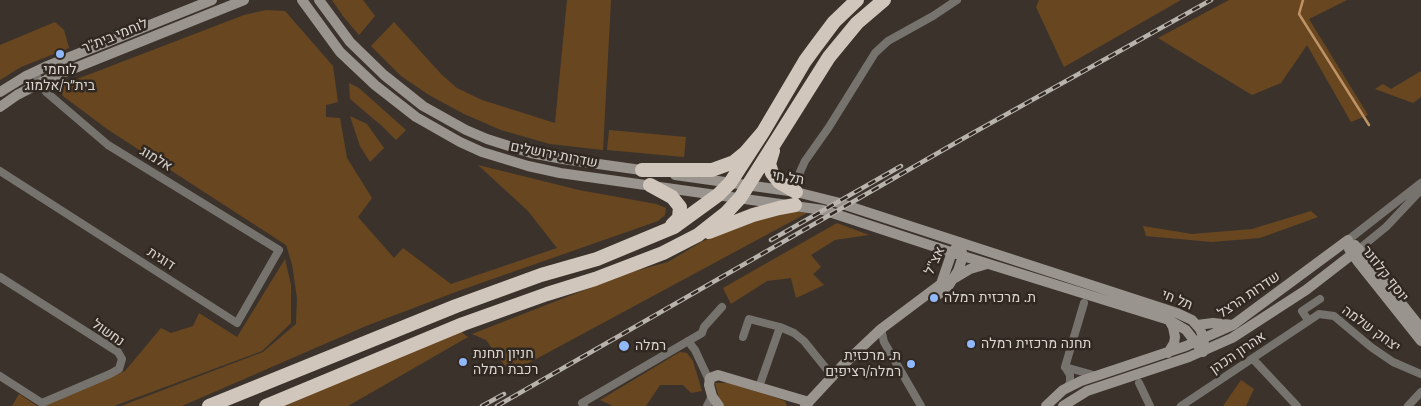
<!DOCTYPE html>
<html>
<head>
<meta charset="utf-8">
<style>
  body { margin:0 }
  canvas { display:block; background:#3b332b }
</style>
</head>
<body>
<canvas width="1421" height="406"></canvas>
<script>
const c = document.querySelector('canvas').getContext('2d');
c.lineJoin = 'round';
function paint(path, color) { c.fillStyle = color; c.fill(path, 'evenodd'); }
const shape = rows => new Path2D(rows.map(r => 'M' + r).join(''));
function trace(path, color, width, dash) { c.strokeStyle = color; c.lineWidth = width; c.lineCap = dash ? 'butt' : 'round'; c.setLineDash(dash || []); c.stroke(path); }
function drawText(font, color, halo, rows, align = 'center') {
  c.font = font + ' "Noto Serif",Heebo,serif'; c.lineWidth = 5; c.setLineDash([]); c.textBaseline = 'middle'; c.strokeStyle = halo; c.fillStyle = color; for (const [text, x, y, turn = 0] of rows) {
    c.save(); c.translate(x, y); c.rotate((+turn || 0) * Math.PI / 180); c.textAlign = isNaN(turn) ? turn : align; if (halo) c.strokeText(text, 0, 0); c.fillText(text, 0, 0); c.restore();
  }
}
const green = shape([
  [332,0,363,0,375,16,359,35,343,16],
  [567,0,611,0,603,150,550,144,501,130,464,114,429,95,401,76,371,46,394,22,441,74,457,88,482,100,555,123],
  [1039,0,1181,0,1064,67,1036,7],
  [1229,0,1347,0,1309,19,1368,115,1351,122,1307,45,1281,83,1252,95,1158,38],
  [266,10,285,11,333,66,338,102,326,105,326,117,340,118,347,158,372,198,358,217,394,258,403,248,451,284,557,248,528,211,478,165,579,190,656,204,666,208,665,215,658,221,461,290,366,326,182,406,121,406,263,352,296,324,297,298,292,264,286,245,107,129,63,96,59,86,244,15],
  [55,22,64,30,69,48,21,67,0,80,0,45],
  [1421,71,1421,97,1413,103,1375,89,1383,84,1391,89],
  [349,83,359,88,406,130,396,140,382,126,350,99],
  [350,116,367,124,384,148,370,162,360,146],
  [609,130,686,137,684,157,607,150],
  [793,211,807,213,510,373,486,340,472,334,628,273,668,262,703,241,754,221],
  [1311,211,1318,217,1260,238,1212,242,1146,236,1143,226,1192,234,1252,229],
  [837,223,869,235,835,240,811,255,821,267,813,274,824,285,796,298,791,278,767,281,731,304,723,288],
  [285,259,291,285,291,323,262,351,114,406,44,406,125,371,161,328,171,333,193,326,199,313,237,337],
  [460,331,468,337,348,406,285,406,317,391],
  [680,352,687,353,693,361,702,391,691,393,683,385,660,385,646,406,613,406,600,400],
  [1241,380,1254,389,1246,406,1223,406],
  [715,383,731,383,785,401,787,406,724,406,719,398],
  [19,394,37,406,12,406]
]);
const stream = shape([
  [1303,0,1299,14,1369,125]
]);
const street = shape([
  [0,171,237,323,279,250,108,145,46,92,34,72],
  [796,192,800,172,805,161,829,127,875,53,888,41,933,16,957,0],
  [1348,240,1421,183],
  [1359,249,1386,227,1421,190],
  [0,277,118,352,122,359,119,369,110,374,42,403,0,376],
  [1308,320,1302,311,1320,299],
  [881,329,884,342,921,406],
  [743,337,749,319,780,327,794,333,804,341,833,377],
  [688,341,695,350,709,380],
  [1253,359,1297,406],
  [1065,367,1097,376],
  [1139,383,1150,406],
  [759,387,780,327],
  [1066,389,1070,383,1070,375,1065,367,1084,303],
  [584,406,582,403,702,333,704,327,722,307],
  [707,406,712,396],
  [1181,406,1319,314,1334,316,1371,347,1393,362,1421,374],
  [1408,406,1421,392]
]);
const secondary = shape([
  [302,0,340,52,375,85,416,117,460,142,482,152,528,166,560,173,823,210,963,256,1169,320,1186,330,1203,352],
  [319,0,350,42,384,75,423,106,466,130,487,139,531,153,563,159,648,171],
  [0,92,26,76,45,67,212,0],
  [0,107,17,95,50,78,244,0],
  [675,175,796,192,836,202,1177,313,1192,320,1200,329,1204,339,1203,352],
  [1355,245,1421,328],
  [1349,249,1358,262,1421,341],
  [955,278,970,269,987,264],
  [939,294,949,285,958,271,963,256,961,249],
  [1197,325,1213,323,1233,325],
  [1168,353,1174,343,1175,337,1173,327,1169,320],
  [719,406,712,396,709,385,710,378,718,375,809,402],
  [805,406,843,365,881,329,941,284,952,252,957,247],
  [1046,406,1063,390,1081,381,1186,346,1233,325,1348,240],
  [1063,406,1087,391,1189,357,1232,338,1306,290,1359,249]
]);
const highway = shape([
  [773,151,769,164,772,173,779,182,796,192],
  [642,170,712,170,734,162,745,153,763,132,805,61,816,46,834,22,857,0],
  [650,185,672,197,680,207,679,218,672,225],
  [709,232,753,215,779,208,795,205],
  [209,406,456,306,541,275,597,259,674,227,718,195,730,183,763,132],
  [266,406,463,324,547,294,595,279,663,253,698,235,726,213,740,198,829,57,857,23,884,0]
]);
const rail = shape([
  [771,240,901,166],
  [482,406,504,394],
  [497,406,964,138,1211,0]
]);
const markers = [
  [60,54,5,"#90b8fd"],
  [934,298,5,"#90b8fd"],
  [971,344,5,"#90b8fd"],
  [624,346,6,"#90b8fd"],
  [463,362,5,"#90b8fd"],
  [911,364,5,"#90b8fd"]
];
const streetNames = [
  ["לוחמי בית\"ר",115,36,-22],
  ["שדרות ירושלים",554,155,11],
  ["אלמוג",156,159,31],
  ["תל חי",788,178,9],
  ["דוגית",161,259,33],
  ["אצ\"ל",935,261,-65],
  ["יוסף קלוזנר",1385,274,52],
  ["שדרות הרצל",1249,295,-34],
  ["תל חי",1177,300,22],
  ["יצחק שלמה",1371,329,36],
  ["נחשול",108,333,35],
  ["אהרון הכהן",1238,353,-34]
];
const poiNames = [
  ["לוחמי",60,70,"center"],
  ["בית״ר/אלמוג",60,86,"center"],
  ["ת. מרכזית רמלה",944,298],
  ["תחנה מרכזית רמלה",981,344],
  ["רמלה",635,346],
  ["חניון תחנת",473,354],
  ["רכבת רמלה",473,370],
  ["ת. מרכזית",901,356,"right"],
  ["רמלה/רציפים",901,372,"right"]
];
paint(green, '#684620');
trace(stream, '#bd9366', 2.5);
trace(street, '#76726e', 8);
trace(secondary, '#9a948e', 10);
trace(highway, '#d0c6bc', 14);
trace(rail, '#b8b3ad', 4.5);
trace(rail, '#312921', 2.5, [8]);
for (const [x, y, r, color] of markers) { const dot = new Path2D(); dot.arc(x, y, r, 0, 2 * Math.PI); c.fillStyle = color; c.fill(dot); trace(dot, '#312921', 2); }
drawText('14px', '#dad5d0', '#312921', streetNames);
drawText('14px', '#dad5d0', '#312921', poiNames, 'left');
</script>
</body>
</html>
